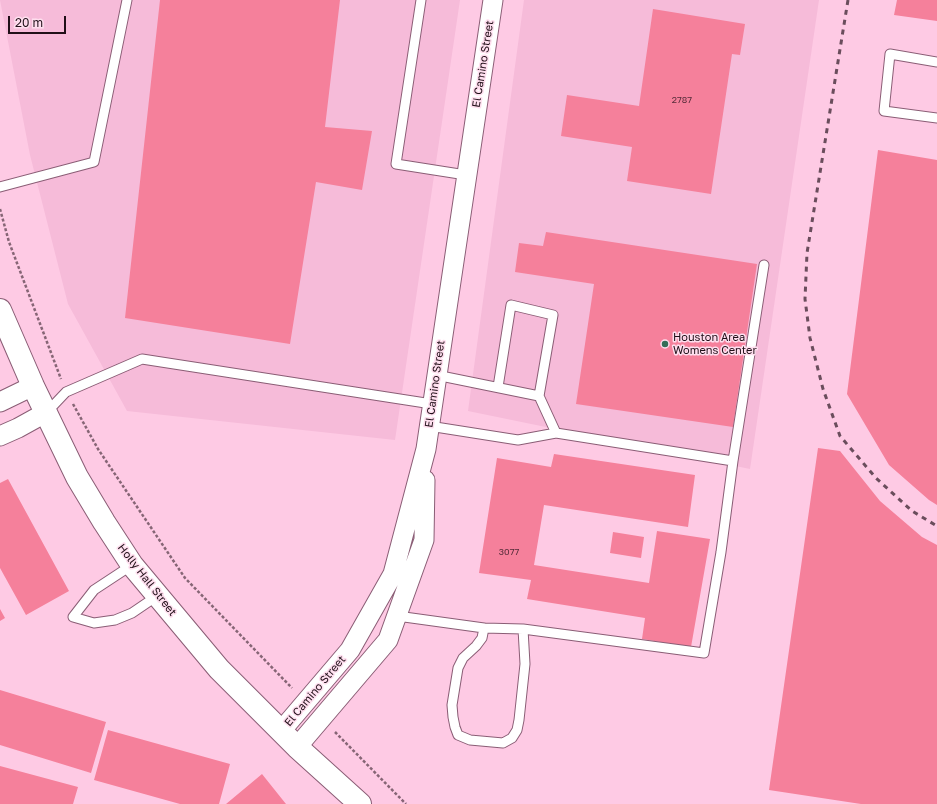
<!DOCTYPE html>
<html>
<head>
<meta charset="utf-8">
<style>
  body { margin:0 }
  #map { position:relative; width:937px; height:804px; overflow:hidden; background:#fecae4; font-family:"Golos Text",sans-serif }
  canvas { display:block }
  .scale { position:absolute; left:8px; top:16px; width:58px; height:18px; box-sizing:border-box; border:2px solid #200f18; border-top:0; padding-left:5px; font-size:12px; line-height:14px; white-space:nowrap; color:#200f18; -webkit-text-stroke:3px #fedeee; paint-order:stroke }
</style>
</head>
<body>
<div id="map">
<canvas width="937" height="804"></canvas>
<div class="scale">20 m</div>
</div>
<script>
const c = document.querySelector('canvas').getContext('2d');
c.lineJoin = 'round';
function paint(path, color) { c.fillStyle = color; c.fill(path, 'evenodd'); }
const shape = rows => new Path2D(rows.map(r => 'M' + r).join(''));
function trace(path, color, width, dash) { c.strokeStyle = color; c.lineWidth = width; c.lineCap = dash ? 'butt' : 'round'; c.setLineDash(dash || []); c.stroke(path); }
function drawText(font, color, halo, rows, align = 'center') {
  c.font = font + ' "Golos Text",sans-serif'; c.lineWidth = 3; c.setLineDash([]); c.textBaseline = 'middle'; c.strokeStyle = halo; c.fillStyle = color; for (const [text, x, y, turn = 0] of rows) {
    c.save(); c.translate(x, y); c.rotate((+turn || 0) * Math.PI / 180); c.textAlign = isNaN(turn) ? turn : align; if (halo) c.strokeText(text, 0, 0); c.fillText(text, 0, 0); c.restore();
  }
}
const built = shape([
  [0,0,460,0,395,440,127,411,68,304,30,155],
  [524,0,819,0,750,469,468,411]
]);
const building = shape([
  [160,0,340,0,325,127,372,131,362,190,316,182,290,344,125,318],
  [897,0,937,0,937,21,894,15],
  [653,9,745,24,740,55,732,54,711,194,627,181,632,147,561,136,567,95,639,106],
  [878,150,937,160,937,505,929,500,889,465,847,394],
  [546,232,757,264,733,427,576,404,594,284,515,272,519,243,543,246],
  [818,448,840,451,880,501,922,537,937,545,937,804,861,804,769,790],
  [554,454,695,475,688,527,544,505,534,565,649,583,657,531,710,539,691,647,642,639,645,618,527,599,531,580,479,573,497,458,551,467],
  [8,479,69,591,26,615,0,568,0,483],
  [613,532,644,537,641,558,610,553],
  [0,609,5,618,0,621],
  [0,690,106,722,91,773,0,745],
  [108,730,230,764,219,804,180,804,94,780],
  [0,766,78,787,73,804,0,804],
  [262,774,286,804,226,804]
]);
const path = shape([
  [0,209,9,242,61,379],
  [73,404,98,449,185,578,292,688],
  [335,732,406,804]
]);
const lane = shape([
  [421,0,396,164,466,175],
  [937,62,890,54,884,111,937,118],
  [0,187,94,162,127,0],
  [498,387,511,305,553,315,539,396],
  [47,412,66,392,142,359,432,404],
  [429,426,518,440,556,433],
  [733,461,764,265],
  [132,565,94,590,73,617,94,623,115,620,132,613,157,596],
  [397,616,484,628,523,629,704,653,721,552,733,461,556,433,539,396,436,375],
  [484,628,482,638,476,646,463,658,458,668,452,705,453,717,455,727,458,735,470,740,503,743,512,738,517,730,519,720,525,664,523,629]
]);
const street = shape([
  [0,402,33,386],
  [0,436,18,428,47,412],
  [281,731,350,650,393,574,426,449,493,0],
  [297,747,388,640,424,540,425,480]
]);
const secondary = shape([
  [0,310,33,386,77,477,104,522,132,565,219,669,297,747,360,804]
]);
const rail = shape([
  [848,0,807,253,805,299,810,338,823,389,840,436,876,478,912,511,937,526]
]);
const markers = [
  [665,344,4,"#336e58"]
];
const numberNames = [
  ["2787",682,100],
  ["3077",509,552]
];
const streetNames = [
  ["El Camino Street",483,64,-81],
  ["El Camino Street",435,384,-82],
  ["Holly Hall Street",147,580,52],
  ["El Camino Street",315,691,-50]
];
const poiNames = [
  ["Houston Area",673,338],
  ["Womens Center",673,351]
];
paint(built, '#f6bbd9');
paint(building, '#f5809b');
trace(lane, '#8a5d75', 11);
trace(street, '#8a5d75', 21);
trace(secondary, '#8a5d75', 24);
trace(path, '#866575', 2.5, [3, 2]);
trace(lane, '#fff', 9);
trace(street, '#fff', 19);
trace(secondary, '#fff', 22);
trace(rail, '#6a4d5c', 3, [5, 5]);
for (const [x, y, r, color] of markers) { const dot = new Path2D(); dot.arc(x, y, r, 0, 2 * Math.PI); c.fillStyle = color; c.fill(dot); trace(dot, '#fedeee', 1.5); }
drawText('9px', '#552b39', null, numberNames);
drawText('11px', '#200f18', '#fedeee', streetNames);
drawText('11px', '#200f18', '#fedeee', poiNames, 'left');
</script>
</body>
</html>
